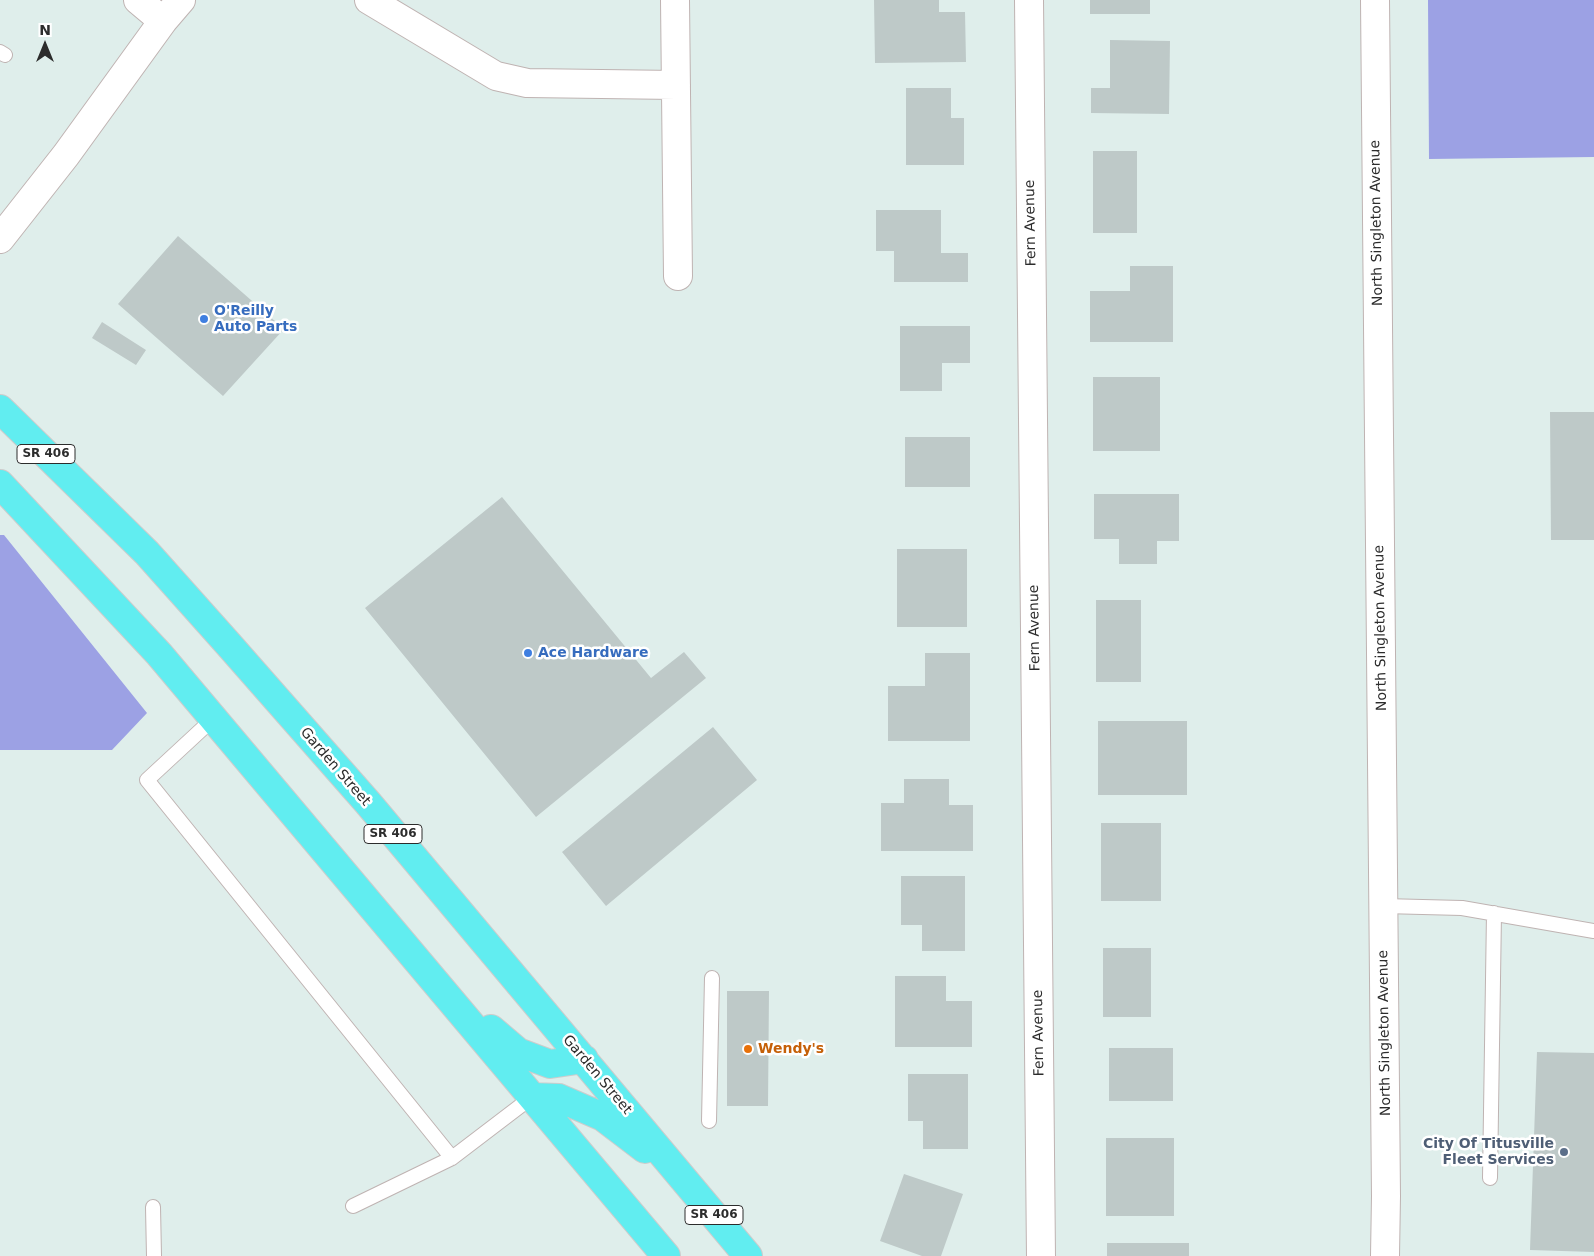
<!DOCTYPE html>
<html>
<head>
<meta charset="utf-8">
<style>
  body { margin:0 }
  #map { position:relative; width:1594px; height:1256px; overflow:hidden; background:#dfeeeb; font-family:"DejaVu Sans",sans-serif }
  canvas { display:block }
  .north { position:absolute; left:20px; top:20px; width:50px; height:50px; -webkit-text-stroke:4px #fff; paint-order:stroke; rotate:0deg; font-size:14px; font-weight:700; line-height:20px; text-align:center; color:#2c2c2c }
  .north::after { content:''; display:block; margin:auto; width:18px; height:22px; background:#2c2c2c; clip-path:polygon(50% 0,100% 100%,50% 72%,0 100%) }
</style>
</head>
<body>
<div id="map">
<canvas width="1594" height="1256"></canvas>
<div class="north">N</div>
</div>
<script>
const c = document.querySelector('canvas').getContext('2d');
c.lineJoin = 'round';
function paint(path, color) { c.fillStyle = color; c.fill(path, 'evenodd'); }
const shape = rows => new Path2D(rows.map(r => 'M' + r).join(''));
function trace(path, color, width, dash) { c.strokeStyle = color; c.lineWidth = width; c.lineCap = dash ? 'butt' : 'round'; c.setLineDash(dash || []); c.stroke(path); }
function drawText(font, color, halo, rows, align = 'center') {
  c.font = font + ' "DejaVu Sans",sans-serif'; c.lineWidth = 5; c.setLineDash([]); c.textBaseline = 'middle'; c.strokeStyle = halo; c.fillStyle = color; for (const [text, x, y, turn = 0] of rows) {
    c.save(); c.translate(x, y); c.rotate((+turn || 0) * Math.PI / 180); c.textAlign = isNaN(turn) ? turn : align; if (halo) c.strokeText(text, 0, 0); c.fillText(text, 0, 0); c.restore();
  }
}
const green = shape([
  [1428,0,1594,0,1594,157,1429,159],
  [0,535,4,535,147,713,112,750,0,750]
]);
const building = shape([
  [874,0,939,0,939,12,965,12,966,62,875,63],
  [1090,0,1150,0,1150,14,1090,14],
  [1110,40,1170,41,1169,114,1091,113,1091,88,1110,88],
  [906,88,951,88,951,118,964,118,964,165,906,165],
  [1093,151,1137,151,1137,233,1093,233],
  [876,210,941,210,941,253,968,253,968,282,894,282,894,251,876,251],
  [178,236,284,329,223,396,118,304],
  [1130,266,1173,266,1173,342,1090,342,1090,291,1130,291],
  [102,322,146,350,136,365,92,338],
  [900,326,970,326,970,363,942,363,942,391,900,391],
  [1093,377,1160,377,1160,451,1093,451],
  [1550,412,1594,412,1594,540,1551,540],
  [905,437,970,437,970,487,905,487],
  [1094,494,1179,494,1179,541,1157,541,1157,564,1119,564,1119,539,1094,539],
  [502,497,651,678,684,652,706,678,536,817,365,608],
  [897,549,967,549,967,627,897,627],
  [1096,600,1141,600,1141,682,1096,682],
  [925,653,970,653,970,741,888,741,888,686,925,686],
  [1098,721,1187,721,1187,795,1098,795],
  [713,727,757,780,606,906,562,852],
  [904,779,949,779,949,805,973,805,973,851,881,851,881,803,904,803],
  [1101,823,1161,823,1161,901,1101,901],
  [901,876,965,876,965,951,922,951,922,925,901,925],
  [1103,948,1151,948,1151,1017,1103,1017],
  [895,976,946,976,946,1001,972,1001,972,1047,895,1047],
  [727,991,769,991,768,1106,727,1106],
  [1109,1048,1173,1048,1173,1101,1109,1101],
  [1537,1052,1594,1053,1594,1252,1530,1250],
  [908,1074,968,1074,968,1149,923,1149,923,1121,908,1121],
  [1106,1138,1174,1138,1174,1216,1106,1216],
  [904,1174,963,1194,941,1256,922,1256,880,1241],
  [1107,1243,1189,1243,1189,1256,1107,1256]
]);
const lane = shape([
  [0,52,5,55],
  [214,718,147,780,452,1158],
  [1383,906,1462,908,1594,931],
  [709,1121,712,978],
  [1490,1178,1494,913],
  [353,1206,452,1158,532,1097],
  [153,1207,154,1256]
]);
const street = shape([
  [138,0,163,21],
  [369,0,496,76,527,83,676,85],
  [675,0,678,276],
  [1029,0,1041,1256],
  [0,239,66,155,163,21,181,0]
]);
const secondary = shape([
  [1375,0,1386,1196,1385,1256]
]);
const primary = shape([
  [0,409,147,553,230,646,368,803,748,1256],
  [0,484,159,654,666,1256],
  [491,1029,518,1052,550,1064,584,1059],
  [532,1097,559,1098,603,1117,645,1149]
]);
const markers = [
  [204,319,5,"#3f7fe0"],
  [528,653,5,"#3f7fe0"],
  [748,1049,5,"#e8710a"],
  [1564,1152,5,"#5c6f8a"]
];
const shields = [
  [46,454,58],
  [393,834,58],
  [714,1215,58]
];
const shieldNames = [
  ["SR 406",46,454],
  ["SR 406",393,834],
  ["SR 406",714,1215]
];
const streetNames = [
  ["Fern Avenue",1031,223,-91],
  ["North Singleton Avenue",1377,223,-91],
  ["Fern Avenue",1035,628,-91],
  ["North Singleton Avenue",1381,628,-91],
  ["Garden Street",335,767,49],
  ["Fern Avenue",1039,1033,-91],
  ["North Singleton Avenue",1385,1033,-91],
  ["Garden Street",597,1075,50]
];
const shopNames = [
  ["O'Reilly",214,311],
  ["Auto Parts",214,327],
  ["Ace Hardware",538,653]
];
const foodNames = [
  ["Wendy's",758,1049]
];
const serviceNames = [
  ["City Of Titusville",1554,1144],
  ["Fleet Services",1554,1160]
];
paint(green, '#9ca1e4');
paint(building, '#bec9c8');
trace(lane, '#bfb3b2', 16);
trace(street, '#bfb3b2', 30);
trace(secondary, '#bfb3b2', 30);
trace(primary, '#ccc', 30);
trace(lane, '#fff', 14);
trace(street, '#fff', 28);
trace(secondary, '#fff', 28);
trace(primary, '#61edf0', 28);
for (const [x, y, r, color] of markers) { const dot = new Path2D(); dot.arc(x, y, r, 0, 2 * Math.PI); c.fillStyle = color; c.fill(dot); trace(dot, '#fff', 2); }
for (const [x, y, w] of shields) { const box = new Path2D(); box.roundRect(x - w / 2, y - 9.5, w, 19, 4); c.fillStyle = '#fff'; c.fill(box); trace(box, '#2c2c2c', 1); }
drawText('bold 12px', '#2c2c2c', null, shieldNames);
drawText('14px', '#2c2c2c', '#fff', streetNames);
drawText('bold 14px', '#366cbe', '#fff', shopNames, 'left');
drawText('bold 14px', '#c56008', '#fff', foodNames, 'left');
drawText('bold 14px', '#4e5e75', '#fff', serviceNames, 'right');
</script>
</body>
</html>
